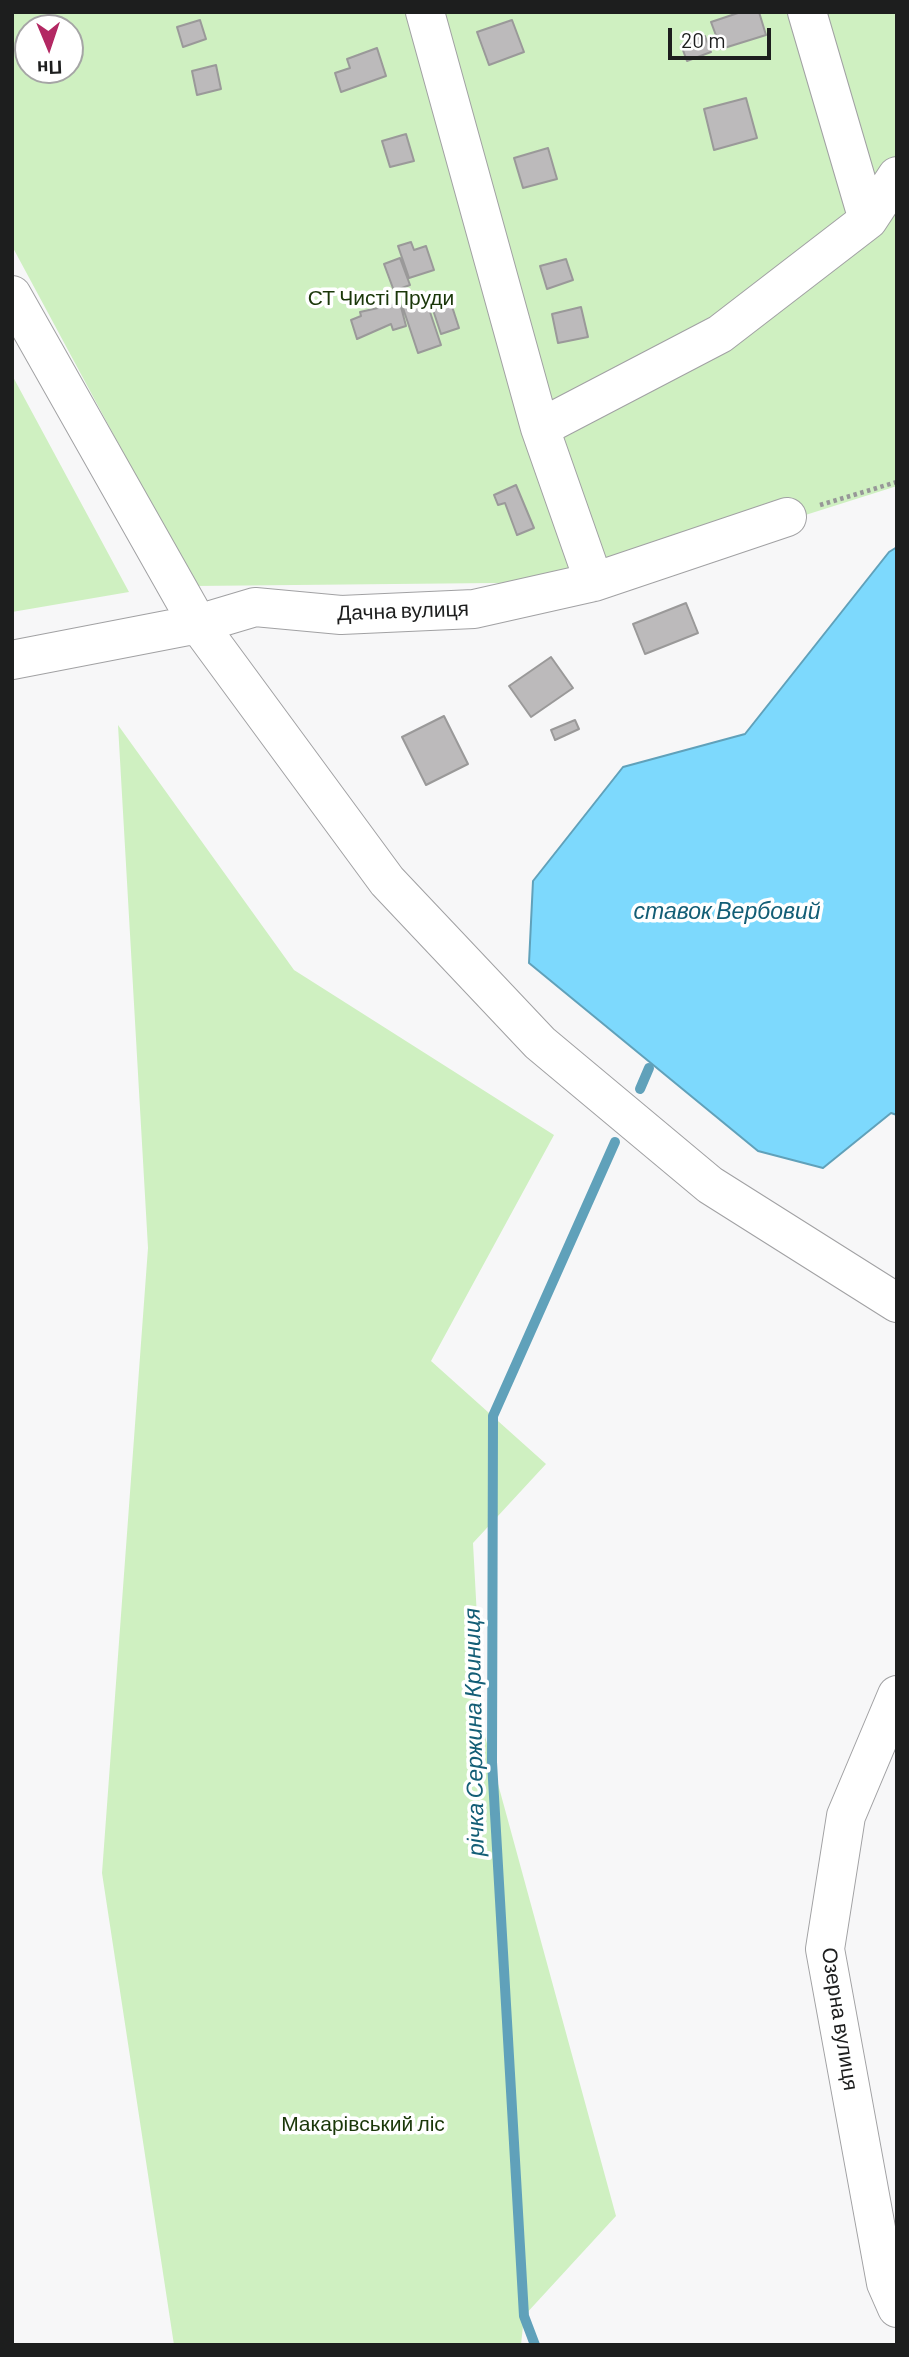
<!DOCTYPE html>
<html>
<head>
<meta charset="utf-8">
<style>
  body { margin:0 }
  #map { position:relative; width:909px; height:2357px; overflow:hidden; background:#f7f7f8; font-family:Barlow,sans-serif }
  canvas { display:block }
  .frame { position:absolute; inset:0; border:14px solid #1d1e1e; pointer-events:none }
  .north { position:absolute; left:14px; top:14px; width:70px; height:70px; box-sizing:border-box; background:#fff; border:2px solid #a5a5a5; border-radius:50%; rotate:178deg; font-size:19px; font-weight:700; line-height:28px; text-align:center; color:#1d1e1e }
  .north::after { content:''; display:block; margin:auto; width:24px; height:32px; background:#b32863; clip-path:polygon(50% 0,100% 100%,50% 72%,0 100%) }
  .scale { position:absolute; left:668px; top:28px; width:103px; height:32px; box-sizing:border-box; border:4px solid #1d1e1e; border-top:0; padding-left:9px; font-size:21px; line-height:24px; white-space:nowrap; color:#1d1e1e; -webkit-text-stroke:5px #fff; paint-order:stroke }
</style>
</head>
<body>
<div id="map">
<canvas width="909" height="2357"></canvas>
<div class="frame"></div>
<div class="north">Пн</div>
<div class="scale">20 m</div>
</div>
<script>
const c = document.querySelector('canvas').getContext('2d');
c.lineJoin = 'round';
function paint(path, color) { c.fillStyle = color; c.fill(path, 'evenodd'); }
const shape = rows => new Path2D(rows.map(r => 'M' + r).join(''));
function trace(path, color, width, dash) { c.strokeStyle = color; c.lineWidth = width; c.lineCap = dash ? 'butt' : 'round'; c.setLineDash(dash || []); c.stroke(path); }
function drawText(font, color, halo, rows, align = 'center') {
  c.font = font + ' Barlow,sans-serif'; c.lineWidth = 7; c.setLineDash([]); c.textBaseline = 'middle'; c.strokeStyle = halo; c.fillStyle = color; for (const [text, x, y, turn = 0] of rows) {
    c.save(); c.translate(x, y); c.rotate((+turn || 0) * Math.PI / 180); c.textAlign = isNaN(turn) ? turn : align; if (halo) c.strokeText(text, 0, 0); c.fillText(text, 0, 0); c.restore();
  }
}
const green = shape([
  [12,12,897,12,897,486,594,582,195,586,12,246],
  [28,28,70,28,70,70,28,70],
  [12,375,129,592,12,612],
  [118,725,294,970,554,1135,431,1361,546,1464,473,1543,483,1729,616,2216,524,2316,521,2345,174,2345,102,1873,148,1248]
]);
const water = shape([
  [897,547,897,1115,891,1113,823,1168,758,1151,529,963,533,881,623,767,745,734,889,552,897,547]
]);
const stream = shape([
  [640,1089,649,1068],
  [535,2345,524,2316,492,1762,493,1416,615,1142]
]);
const building = shape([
  [741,12,759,12,766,35,721,49,711,22,741,12],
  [200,20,206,39,183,47,177,27,200,20],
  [512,20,524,52,489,65,477,32,512,20],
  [705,36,711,52,687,61,681,45,705,36],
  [377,48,386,76,341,92,335,73,350,68,347,59,377,48],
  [216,65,221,89,197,95,192,71,216,65],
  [746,98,757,138,714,150,704,109,746,98],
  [406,134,414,161,390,167,382,141,406,134],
  [548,148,557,179,523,188,514,158,548,148],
  [411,242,414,250,426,246,434,270,409,278,398,246,411,242],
  [400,258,410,285,394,291,384,264,400,258],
  [566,259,573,280,547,289,540,266,566,259],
  [448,294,459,328,441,334,430,301,448,294],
  [426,300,441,345,418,353,403,308,426,300],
  [400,303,406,326,393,330,391,324,357,339,351,320,361,316,360,312,400,303],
  [581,307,588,337,558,343,552,314,581,307],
  [516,485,534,528,517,535,505,503,498,505,494,495,516,485],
  [686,603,698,633,645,654,633,624,686,603],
  [551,657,573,688,531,717,509,686,551,657],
  [444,716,468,764,426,785,402,737,444,716],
  [575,720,579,729,555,740,551,730,575,720]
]);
const path = shape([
  [820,505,897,482]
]);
const minor = shape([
  [425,12,540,428,594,582],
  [807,12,868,220],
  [12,295,198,624,387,881,540,1043,710,1185,897,1303],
  [540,428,720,334,868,220,897,176],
  [12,660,198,624,255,607,341,615,474,609,594,582,787,517],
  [897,1695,846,1816,825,1949,886,2283,897,2308]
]);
const parkNames = [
  ["СТ Чисті Пруди",381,298],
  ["Макарівський ліс",363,2124]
];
const streetNames = [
  ["Дачна вулиця",403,611,-2],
  ["Озерна вулиця",840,2019,81]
];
const waterNames = [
  ["ставок Вербовий",727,911],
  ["річка Сержина Криниця",474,1732,-91]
];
paint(green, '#cff0c1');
paint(water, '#7dd9fd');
trace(water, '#60a1ba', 2);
trace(stream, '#60a1ba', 10);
paint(building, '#bcbabb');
trace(building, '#9a9999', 2);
trace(minor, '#a1a1a3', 40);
trace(path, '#979798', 4.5, [3.5, 3.5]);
trace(minor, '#fff', 38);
drawText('21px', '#1a3709', '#fff', parkNames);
drawText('21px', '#1d1e1e', '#fff', streetNames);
drawText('italic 23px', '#135e76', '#fff', waterNames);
</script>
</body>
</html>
